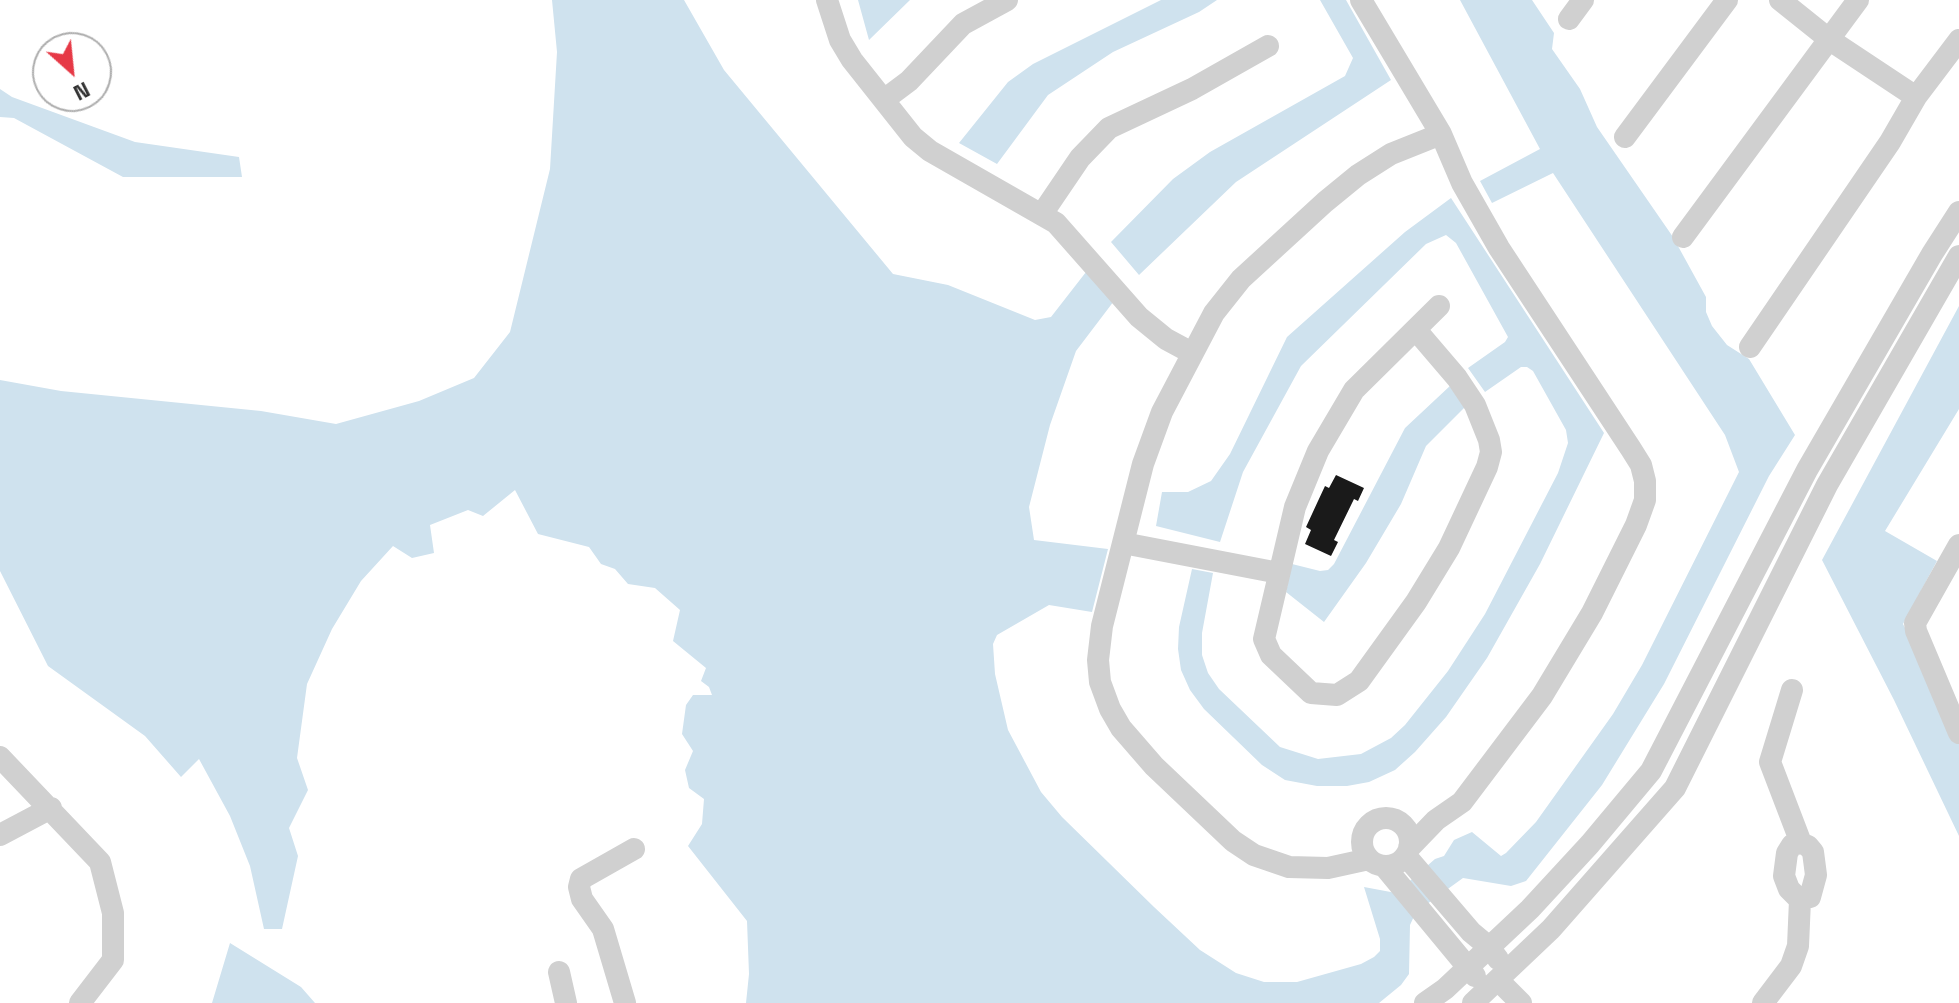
<!DOCTYPE html>
<html>
<head>
<meta charset="utf-8">
<style>
  body { margin:0 }
  #map { position:relative; width:1959px; height:1003px; overflow:hidden; background:#fff; font-family:"Space Grotesk",sans-serif }
  canvas { display:block }
  .north { position:absolute; left:32px; top:32px; width:80px; height:80px; box-sizing:border-box; background:#fff; border:2px solid #adadad; border-radius:50%; rotate:153deg; font-size:22px; font-weight:700; line-height:32px; text-align:center; color:#333 }
  .north::after { content:''; display:block; margin:auto; width:28px; height:36px; background:#e63946; clip-path:polygon(50% 0,100% 100%,50% 72%,0 100%) }
</style>
</head>
<body>
<div id="map">
<canvas width="1959" height="1003"></canvas>
<div class="north">N</div>
</div>
<script>
const c = document.querySelector('canvas').getContext('2d');
c.lineJoin = 'round';
function paint(path, color) { c.fillStyle = color; c.fill(path, 'evenodd'); }
const shape = rows => new Path2D(rows.map(r => 'M' + r).join(''));
function trace(path, color, width, dash) { c.strokeStyle = color; c.lineWidth = width; c.lineCap = dash ? 'butt' : 'round'; c.setLineDash(dash || []); c.stroke(path); }
const water = shape([
  [552,0,684,0,724,70,893,274,948,285,1035,320,1051,317,1093,263,1117,297,1076,351,1050,425,1029,507,1034,540,1108,549,1092,612,1049,605,997,635,993,644,995,674,1008,730,1041,792,1062,817,1154,907,1200,950,1236,973,1264,982,1297,982,1361,964,1374,957,1380,951,1380,939,1364,887,1396,893,1435,859,1444,856,1454,840,1472,832,1501,856,1506,853,1536,822,1613,714,1642,665,1739,472,1725,435,1553,173,1492,203,1480,181,1540,149,1460,0,1532,0,1554,33,1552,49,1580,89,1597,127,1673,237,1706,297,1706,312,1712,326,1727,345,1749,359,1795,435,1769,476,1664,684,1602,785,1526,881,1511,886,1463,878,1416,912,1410,925,1409,974,1401,985,1379,1003,746,1003,749,974,747,921,688,846,702,824,704,799,689,788,685,770,693,751,682,734,686,705,693,695,712,695,709,687,701,681,706,668,673,641,680,610,655,588,628,584,615,569,601,564,589,547,538,534,515,490,483,516,468,510,430,525,434,553,412,558,393,546,361,581,332,629,307,684,297,758,308,790,289,828,298,856,282,929,264,929,250,866,230,816,199,759,181,777,145,736,48,666,0,571,0,380,61,391,261,411,336,424,419,401,474,378,510,332,550,169,557,52],
  [858,0,910,0,869,40],
  [1161,0,1217,0,1199,12,1113,52,1048,95,997,164,959,143,1008,82,1033,64],
  [1320,0,1346,0,1391,80,1236,182,1139,275,1111,242,1173,179,1210,152,1345,76,1353,58],
  [0,89,12,97,135,142,239,157,242,177,123,177,14,118,0,117],
  [1451,198,1604,433,1540,564,1487,658,1446,717,1415,752,1395,770,1369,782,1347,786,1317,786,1285,780,1262,765,1204,709,1190,690,1181,670,1178,649,1179,627,1192,569,1213,573,1202,633,1202,655,1208,673,1219,689,1280,747,1318,759,1361,754,1391,738,1405,725,1448,671,1485,614,1558,473,1568,443,1566,430,1533,371,1527,367,1521,367,1485,392,1468,368,1505,342,1508,337,1456,243,1446,235,1426,244,1301,366,1243,472,1220,542,1156,526,1162,492,1188,492,1211,481,1230,454,1287,337,1405,232],
  [1959,306,1959,409,1885,531,1937,561,1903,624,1935,687,1959,743,1959,836,1894,700,1822,560],
  [1451,385,1466,406,1426,446,1401,504,1366,563,1324,622,1286,592,1292,564,1320,571,1328,570,1334,564,1405,428],
  [230,943,301,987,315,1003,212,1003]
]);
const building = shape([
  [1336,475,1364,488,1358,501,1354,499,1334,540,1338,542,1331,556,1305,544,1311,530,1306,527,1318,501,1325,486,1329,488]
]);
const minor = shape([
  [827,0,840,40,852,60,913,137,930,151,1056,223,1139,317,1166,339,1192,353],
  [1361,0,1441,134,1462,183,1499,248,1631,449,1641,465,1645,481,1645,500,1636,525,1592,613,1542,696,1462,802,1436,820,1409,848],
  [1780,0,1830,40,1916,97],
  [1569,19,1583,0],
  [885,99,909,81,963,24,1007,0],
  [1625,137,1727,0],
  [1042,214,1080,158,1109,128,1192,89,1268,46],
  [1683,237,1858,0],
  [1416,330,1457,378,1475,405,1489,440,1491,452,1487,467,1449,548,1416,602,1359,681,1337,695,1311,693,1271,655,1264,639,1295,507,1318,451,1354,390,1439,306],
  [1750,347,1890,142,1916,97,1959,40],
  [1123,543,1279,573],
  [1959,545,1915,623,1916,631,1959,733],
  [1792,690,1770,762,1801,843],
  [0,757,100,862,113,913,113,960,80,1003],
  '1362 842a24 24 0 1 1 48 0a24 24 0 1 1-48 0Z',
  [0,835,51,808],
  [1801,843,1808,846,1813,852,1816,875,1810,897,1800,900,1789,889,1784,876,1787,853,1792,845,1801,843],
  [1406,856,1471,932,1489,947,1498,959],
  [1369,859,1328,868,1289,867,1254,855,1233,841,1154,766,1121,728,1110,709,1100,682,1098,660,1102,626,1143,464,1162,412,1214,313,1241,279,1325,202,1358,175,1391,154,1441,134],
  [1384,866,1475,976],
  [559,972,566,1003],
  [1498,980,1521,1003],
  [625,1003,603,929,582,899,579,887,581,879,634,849],
  [1425,1003,1445,989,1530,909,1590,844,1651,771,1807,470,1932,254,1959,212],
  [1473,1003,1551,929,1675,788,1827,485,1959,256],
  [1763,1003,1791,966,1798,946,1800,900]
]);
paint(water, '#cfe2ee');
paint(building, '#1a1a1a');
trace(minor, '#d0d0d0', 22);
</script>
</body>
</html>
